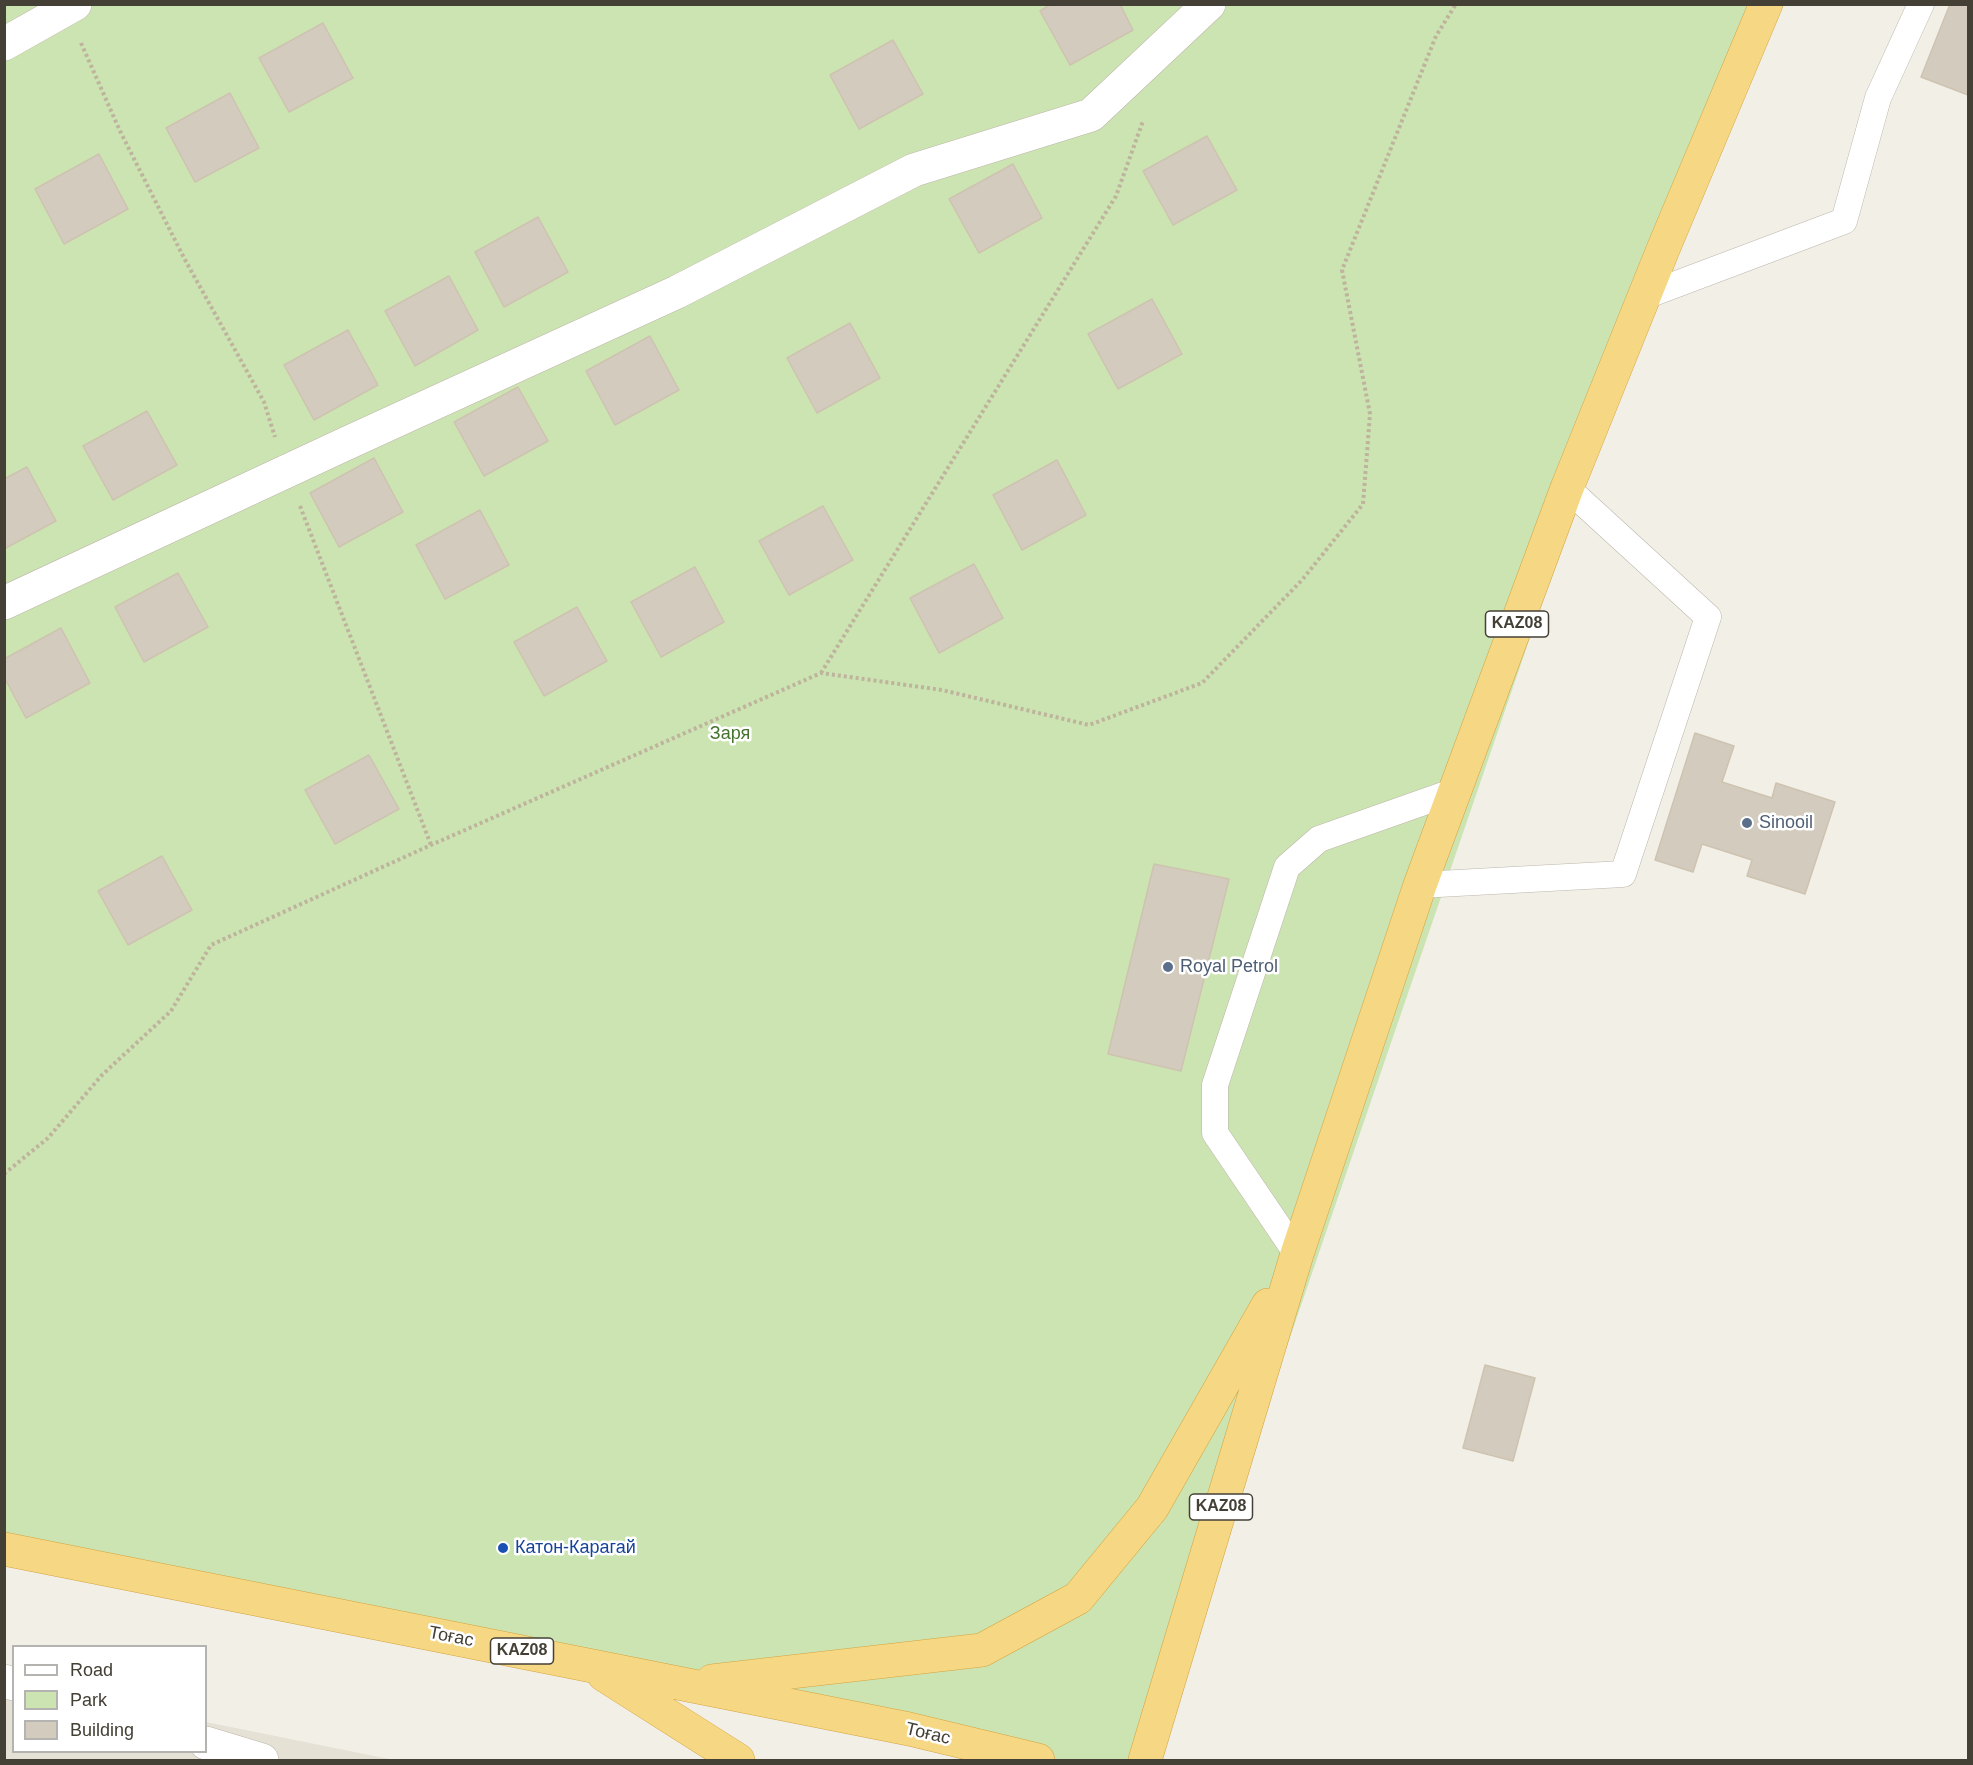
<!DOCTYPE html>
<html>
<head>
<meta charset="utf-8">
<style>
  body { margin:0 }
  #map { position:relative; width:1973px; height:1765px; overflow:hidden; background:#f2efe7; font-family:Helvetica,sans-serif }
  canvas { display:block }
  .frame { position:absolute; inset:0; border:6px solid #454036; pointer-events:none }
  .legend { position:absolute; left:12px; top:1645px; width:195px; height:108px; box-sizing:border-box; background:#fff; border:2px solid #b5b3af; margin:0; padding:8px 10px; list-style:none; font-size:18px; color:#454036 }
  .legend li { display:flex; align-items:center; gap:12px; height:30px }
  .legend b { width:30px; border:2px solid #b5b3af }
</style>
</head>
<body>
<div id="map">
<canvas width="1973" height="1765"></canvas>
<div class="frame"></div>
<ul class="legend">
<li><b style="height:8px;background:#fff"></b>Road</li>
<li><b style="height:16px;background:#cce4b2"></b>Park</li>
<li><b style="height:16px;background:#d3cbbd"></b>Building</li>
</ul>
</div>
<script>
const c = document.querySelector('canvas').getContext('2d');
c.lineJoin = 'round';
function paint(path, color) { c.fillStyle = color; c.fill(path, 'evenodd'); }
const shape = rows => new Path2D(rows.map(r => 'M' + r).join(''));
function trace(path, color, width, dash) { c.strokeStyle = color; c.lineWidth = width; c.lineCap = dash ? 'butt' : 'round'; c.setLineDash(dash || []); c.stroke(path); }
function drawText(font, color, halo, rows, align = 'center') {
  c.font = font + ' Helvetica,sans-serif'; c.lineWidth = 5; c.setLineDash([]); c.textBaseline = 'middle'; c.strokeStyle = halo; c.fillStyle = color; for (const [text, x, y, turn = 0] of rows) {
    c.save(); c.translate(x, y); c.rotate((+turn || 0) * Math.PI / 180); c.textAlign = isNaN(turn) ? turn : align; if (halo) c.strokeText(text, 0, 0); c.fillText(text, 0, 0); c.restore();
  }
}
const residential = shape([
  [4,1680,13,1682,14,1752,206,1752,206,1722,394,1760,5,1760]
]);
const green = shape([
  [4,5,1784,5,1664,247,1145,1760,1029,1760,5,1561]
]);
const building = shape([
  [1051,4,1120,4,1133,30,1070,65,1040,11,1051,4],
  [1950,4,1968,4,1968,95,1921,77,1950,4],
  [323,23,353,78,289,112,259,58,323,23],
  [893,40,923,94,859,129,830,75,893,40],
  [230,93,259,148,195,182,166,128,230,93],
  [1207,136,1237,190,1173,225,1143,171,1207,136],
  [99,154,128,209,64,244,35,189,99,154],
  [1013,164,1042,218,979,253,949,199,1013,164],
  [538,217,568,272,504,307,475,252,538,217],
  [449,276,478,330,415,366,385,311,449,276],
  [1152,299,1182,354,1118,389,1088,334,1152,299],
  [850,323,880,378,817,413,787,358,850,323],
  [348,330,378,385,314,420,284,365,348,330],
  [650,336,679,390,615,425,586,371,650,336],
  [518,387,548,441,484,476,454,422,518,387],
  [147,411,177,465,113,500,83,446,147,411],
  [374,458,403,512,339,547,310,493,374,458],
  [1057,460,1086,515,1022,550,993,495,1057,460],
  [27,467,56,521,4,549,4,479,27,467],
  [823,506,853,560,789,595,759,541,823,506],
  [480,510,509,565,445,599,416,545,480,510],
  [974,564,1003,618,939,653,910,598,974,564],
  [695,567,724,622,661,657,631,602,695,567],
  [178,573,208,627,144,662,115,607,178,573],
  [577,607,607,661,544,696,514,642,577,607],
  [61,628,90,683,26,718,4,677,4,659,61,628],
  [1695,733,1734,746,1722,782,1772,798,1776,783,1835,802,1805,894,1747,876,1752,860,1702,844,1693,872,1655,860,1695,733],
  [369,755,399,809,335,844,305,790,369,755],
  [162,856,192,910,128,945,98,891,162,856],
  [1154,864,1229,879,1181,1071,1108,1054,1154,864],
  [1485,1365,1535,1378,1513,1461,1463,1448,1485,1365]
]);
const path = shape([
  [81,43,120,131,184,258,264,402,275,437],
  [300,506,431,845],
  [821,673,1116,196,1143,121],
  [4,1174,48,1138,102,1075,171,1011,211,945,431,845,821,673,942,690,1089,725,1202,683,1302,580,1363,504,1370,414,1342,270,1436,36,1456,4]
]);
const service = shape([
  [1645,296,1844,221,1878,98,1921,4],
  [1420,885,1623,874,1708,617,1567,488],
  [1297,1254,1215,1133,1215,1085,1287,867,1319,839,1455,791]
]);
const minor = shape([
  [4,44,75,4],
  [4,603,343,445,677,292,914,170,1091,115,1209,4],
  [4,1681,14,1684],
  [206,1743,262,1760]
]);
const trunk = shape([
  [4,1549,909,1729,1038,1760],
  [604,1675,738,1760],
  [712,1681,982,1650,1078,1598,1152,1508,1268,1305],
  [1145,1760,1297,1254,1420,885,1567,488,1664,247,1766,4]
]);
const markers = [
  [1747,823,6,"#5c6f8a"],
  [1168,967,6,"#5c6f8a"],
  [503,1548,6,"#1a4fb4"]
];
const shields = [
  [1517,624,63],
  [1221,1507,63],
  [522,1651,63]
];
const shieldNames = [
  ["KAZ08",1517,624],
  ["KAZ08",1221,1507],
  ["KAZ08",522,1651]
];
const parkNames = [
  ["Заря",730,734]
];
const serviceNames = [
  ["Sinooil",1759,823],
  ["Royal Petrol",1180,967]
];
const transitNames = [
  ["Катон-Карагай",515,1548]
];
const streetNames = [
  ["Тоғас",451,1637,11],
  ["Тоғас",928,1734,13]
];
paint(residential, '#e6e1d5');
paint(green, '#cce4b2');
paint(building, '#d3cbbd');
trace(building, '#cec3b0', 1.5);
trace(service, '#bdb7aa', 27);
trace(minor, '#bdb7aa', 34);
trace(trunk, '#d4a33f', 34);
trace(path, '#beb39c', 4, [3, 3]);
trace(service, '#fff', 26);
trace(minor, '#fff', 33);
trace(trunk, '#f6d884', 33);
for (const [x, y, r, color] of markers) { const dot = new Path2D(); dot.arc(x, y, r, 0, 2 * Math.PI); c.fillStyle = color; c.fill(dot); trace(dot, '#fff', 2); }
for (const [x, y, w] of shields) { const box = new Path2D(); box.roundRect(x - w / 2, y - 13, w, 26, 4.5); c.fillStyle = '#fff'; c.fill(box); trace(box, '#454036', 1.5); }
drawText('bold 16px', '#454036', null, shieldNames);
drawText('18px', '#45732d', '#fff', parkNames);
drawText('18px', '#4e5e75', '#fff', serviceNames, 'left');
drawText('18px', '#164399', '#fff', transitNames, 'left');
drawText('18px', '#454036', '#fff', streetNames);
</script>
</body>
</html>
